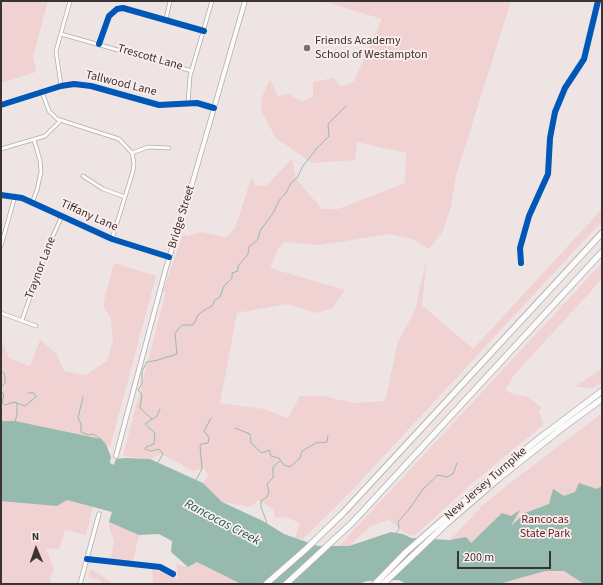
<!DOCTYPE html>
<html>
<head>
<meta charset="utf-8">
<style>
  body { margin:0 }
  #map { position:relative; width:603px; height:585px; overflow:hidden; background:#eee4e4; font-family:"Source Sans 3",sans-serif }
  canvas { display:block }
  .frame { position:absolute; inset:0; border:2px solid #3a3333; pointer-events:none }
  .north { position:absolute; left:16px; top:529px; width:40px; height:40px; -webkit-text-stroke:3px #fdeeee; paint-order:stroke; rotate:358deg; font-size:11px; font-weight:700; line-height:16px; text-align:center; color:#3a3333 }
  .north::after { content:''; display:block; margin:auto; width:14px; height:18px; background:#3a3333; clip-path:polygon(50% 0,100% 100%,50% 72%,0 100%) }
  .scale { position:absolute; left:457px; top:551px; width:94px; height:18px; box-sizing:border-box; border:2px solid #3a3333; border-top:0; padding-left:5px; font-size:12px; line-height:14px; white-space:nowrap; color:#3a3333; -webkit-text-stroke:3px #fdeeee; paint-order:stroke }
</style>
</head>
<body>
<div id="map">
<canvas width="603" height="585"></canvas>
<div class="frame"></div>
<div class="north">N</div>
<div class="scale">200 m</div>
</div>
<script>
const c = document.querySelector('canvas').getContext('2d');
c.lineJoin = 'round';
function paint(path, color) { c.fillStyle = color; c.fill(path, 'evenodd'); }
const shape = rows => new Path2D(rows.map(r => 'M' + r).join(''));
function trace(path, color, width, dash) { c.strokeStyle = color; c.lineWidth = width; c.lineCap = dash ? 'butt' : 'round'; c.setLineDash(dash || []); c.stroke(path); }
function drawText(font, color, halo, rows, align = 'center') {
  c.font = font + ' "Source Sans 3",sans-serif'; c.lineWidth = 3.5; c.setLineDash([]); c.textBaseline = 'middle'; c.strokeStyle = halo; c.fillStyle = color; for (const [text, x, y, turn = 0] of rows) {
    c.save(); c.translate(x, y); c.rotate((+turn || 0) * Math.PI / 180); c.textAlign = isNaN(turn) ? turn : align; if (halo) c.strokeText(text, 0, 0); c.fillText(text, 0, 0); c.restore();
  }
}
const green = shape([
  [1,1,48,1,33,56,36,72,1,83],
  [322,1,511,1,456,175,451,206,443,231,429,249,413,239,389,234,320,245,285,242,279,247,270,268,345,290,332,308,317,313,286,304,237,313,220,403,264,409,288,418,300,396,323,396,353,403,385,401,398,342,415,310,427,257,422,305,473,349,602,209,602,221,354,488,303,539,295,538,300,524,288,517,275,518,273,509,258,500,251,507,222,502,203,483,208,475,204,468,193,471,162,454,150,459,123,456,166,292,163,291,183,234,188,236,201,232,226,237,235,228,252,176,256,186,267,185,292,159,296,179,322,209,338,209,405,183,406,153,357,142,355,160,312,163,276,138,261,111,262,97,270,79,278,96,289,94,302,102,313,96,313,82,333,78,341,87,354,81,382,19],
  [114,263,156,276,110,447,100,439,15,421,1,421,1,340,9,358,30,366,40,340,56,353,64,371,86,375,108,360,113,340,111,319,103,305],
  [602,263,602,279,514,375,505,390,515,395,526,396,542,408,539,411,543,425,476,480,414,536,408,535,389,520,371,526,349,546,339,546],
  [602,369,602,382,593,388,574,387],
  [602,413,602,584,458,584,450,540,481,507,509,484],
  [5,500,67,500,93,507,86,535,65,530,59,549,46,548,54,569,50,578,52,584,1,584,1,501],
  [109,522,139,535,133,561,111,559,114,541,109,527],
  [197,562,241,584,153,584,152,569,178,579,176,564,188,567],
  [91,569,110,581,112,584,102,584,100,580,88,577]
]);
const water = shape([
  [1,421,15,421,101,439,106,444,111,457,110,463,114,465,116,459,125,458,150,459,203,483,222,502,263,521,284,534,318,546,349,546,391,532,403,534,411,538,450,540,466,537,471,543,502,513,511,516,520,510,511,526,525,513,549,504,553,489,564,496,575,492,579,483,597,489,602,486,602,584,584,584,564,571,545,571,499,584,406,584,399,580,367,581,358,584,241,584,197,562,188,567,171,552,172,541,159,534,139,535,109,522,112,512,67,500,57,506,1,501]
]);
const stream = shape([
  [1,371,4,373,5,377,5,383,1,387],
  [1,391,4,394,2,402,5,405,14,402,25,406,37,396],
  [28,393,34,393,35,396],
  [83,397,78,418,81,424,81,432,88,435,93,434,101,439],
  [152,419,140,408,142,394,138,390,142,384,142,371,147,362,158,360,177,354,175,334,179,328,182,325,193,325,198,315,206,309,212,306,215,300,220,297,224,286,232,278,232,273,238,271,238,266,248,254,249,247,258,239,260,231,273,213,280,199,286,193,291,183,297,178,303,166,317,148,329,136,328,124,346,106],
  [15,422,17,414,17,403],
  [235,428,250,434,251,443,262,453,269,450,271,456,279,458,284,465,290,467,300,458,302,451,316,443,327,442,328,436],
  [157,464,163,454,159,449,151,451,145,449,146,447,154,444,155,433,145,424,157,416,160,409],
  [196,480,202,469,200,446,201,444,208,443,209,438,204,431,211,418],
  [267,523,261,507,261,501,267,497,269,492,267,484,273,478,273,467,280,461],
  [396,533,399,529,398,522,410,508,423,489,438,475,447,477,453,474,457,463]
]);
const minor = shape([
  [166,19,170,1],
  [61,34,192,71],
  [99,44,109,16,117,9,123,8,204,31],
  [61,86,56,51,70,1],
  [42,92,49,111,57,119,119,139,132,153,134,163,133,171,112,239],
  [188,103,190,76,212,1],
  [1,105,61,86,74,84,91,86,159,105,197,103,214,108],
  [1,149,45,136,60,121],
  [132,153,148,147,169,148],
  [83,176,103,189,125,197],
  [1,195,22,198,112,239,169,257],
  [32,203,37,190,41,172,40,160,34,140],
  [1,246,15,196],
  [521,263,520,248,529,216,548,174,550,138,555,112,565,88,584,59,598,1],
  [1,313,36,326],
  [22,320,47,249,62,216],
  [87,559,160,567,173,574]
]);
const tertiary = shape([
  [80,584,99,514]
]);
const secondary = shape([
  [116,456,166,268,190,191,245,1]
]);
const motorway = shape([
  [266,584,306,549,344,512,602,233],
  [286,584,352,523,602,252],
  [375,584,406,552,480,487,541,437,602,391],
  [383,584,446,524,498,479,561,429,602,399]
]);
const cycleway = shape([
  [99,44,109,16,117,9,123,8,204,31],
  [1,105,61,86,74,84,91,86,159,105,197,103,214,108],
  [1,195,22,198,112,239,169,257],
  [521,263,520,248,529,216,548,174,550,138,555,112,565,88,584,59,598,1],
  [87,559,160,567,173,574]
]);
const markers = [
  [307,48,4,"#797171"]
];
const poiNames = [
  ["Friends Academy",315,41],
  ["School of Westampton",315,55]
];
const streetNames = [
  ["Trescott Lane",150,58,16],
  ["Tallwood Lane",121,84,14],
  ["Tiffany Lane",89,216,24],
  ["Bridge Street",182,217,-73],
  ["Traynor Lane",41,268,-69],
  ["New Jersey Turnpike",486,484,-41]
];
const parkNames = [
  ["Rancocas",545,520],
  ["State Park",545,534]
];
const waterNames = [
  ["Rancocas Creek",222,523,28]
];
paint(green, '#efd2d1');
paint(water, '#97baaf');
trace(stream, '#97baaf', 1);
trace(minor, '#b3abab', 4.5);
trace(tertiary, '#b3abab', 5);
trace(secondary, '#b3abab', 5.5);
trace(motorway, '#b3abab', 7);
trace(minor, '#fcfbfb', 3);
trace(tertiary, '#fcfbfb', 3.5);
trace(secondary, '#fcfbfb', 4);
trace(motorway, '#fcfbfb', 5.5);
trace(cycleway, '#0057b8', 6);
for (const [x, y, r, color] of markers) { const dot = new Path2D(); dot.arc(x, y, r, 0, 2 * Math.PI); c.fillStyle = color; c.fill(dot); trace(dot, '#fdeeee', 1.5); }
drawText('12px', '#3a3333', '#fdeeee', poiNames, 'left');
drawText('12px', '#3a3333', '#fdeeee', streetNames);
drawText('12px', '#65252a', '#fdeeee', parkNames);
drawText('italic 13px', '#175e4e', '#fdeeee', waterNames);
</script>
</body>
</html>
